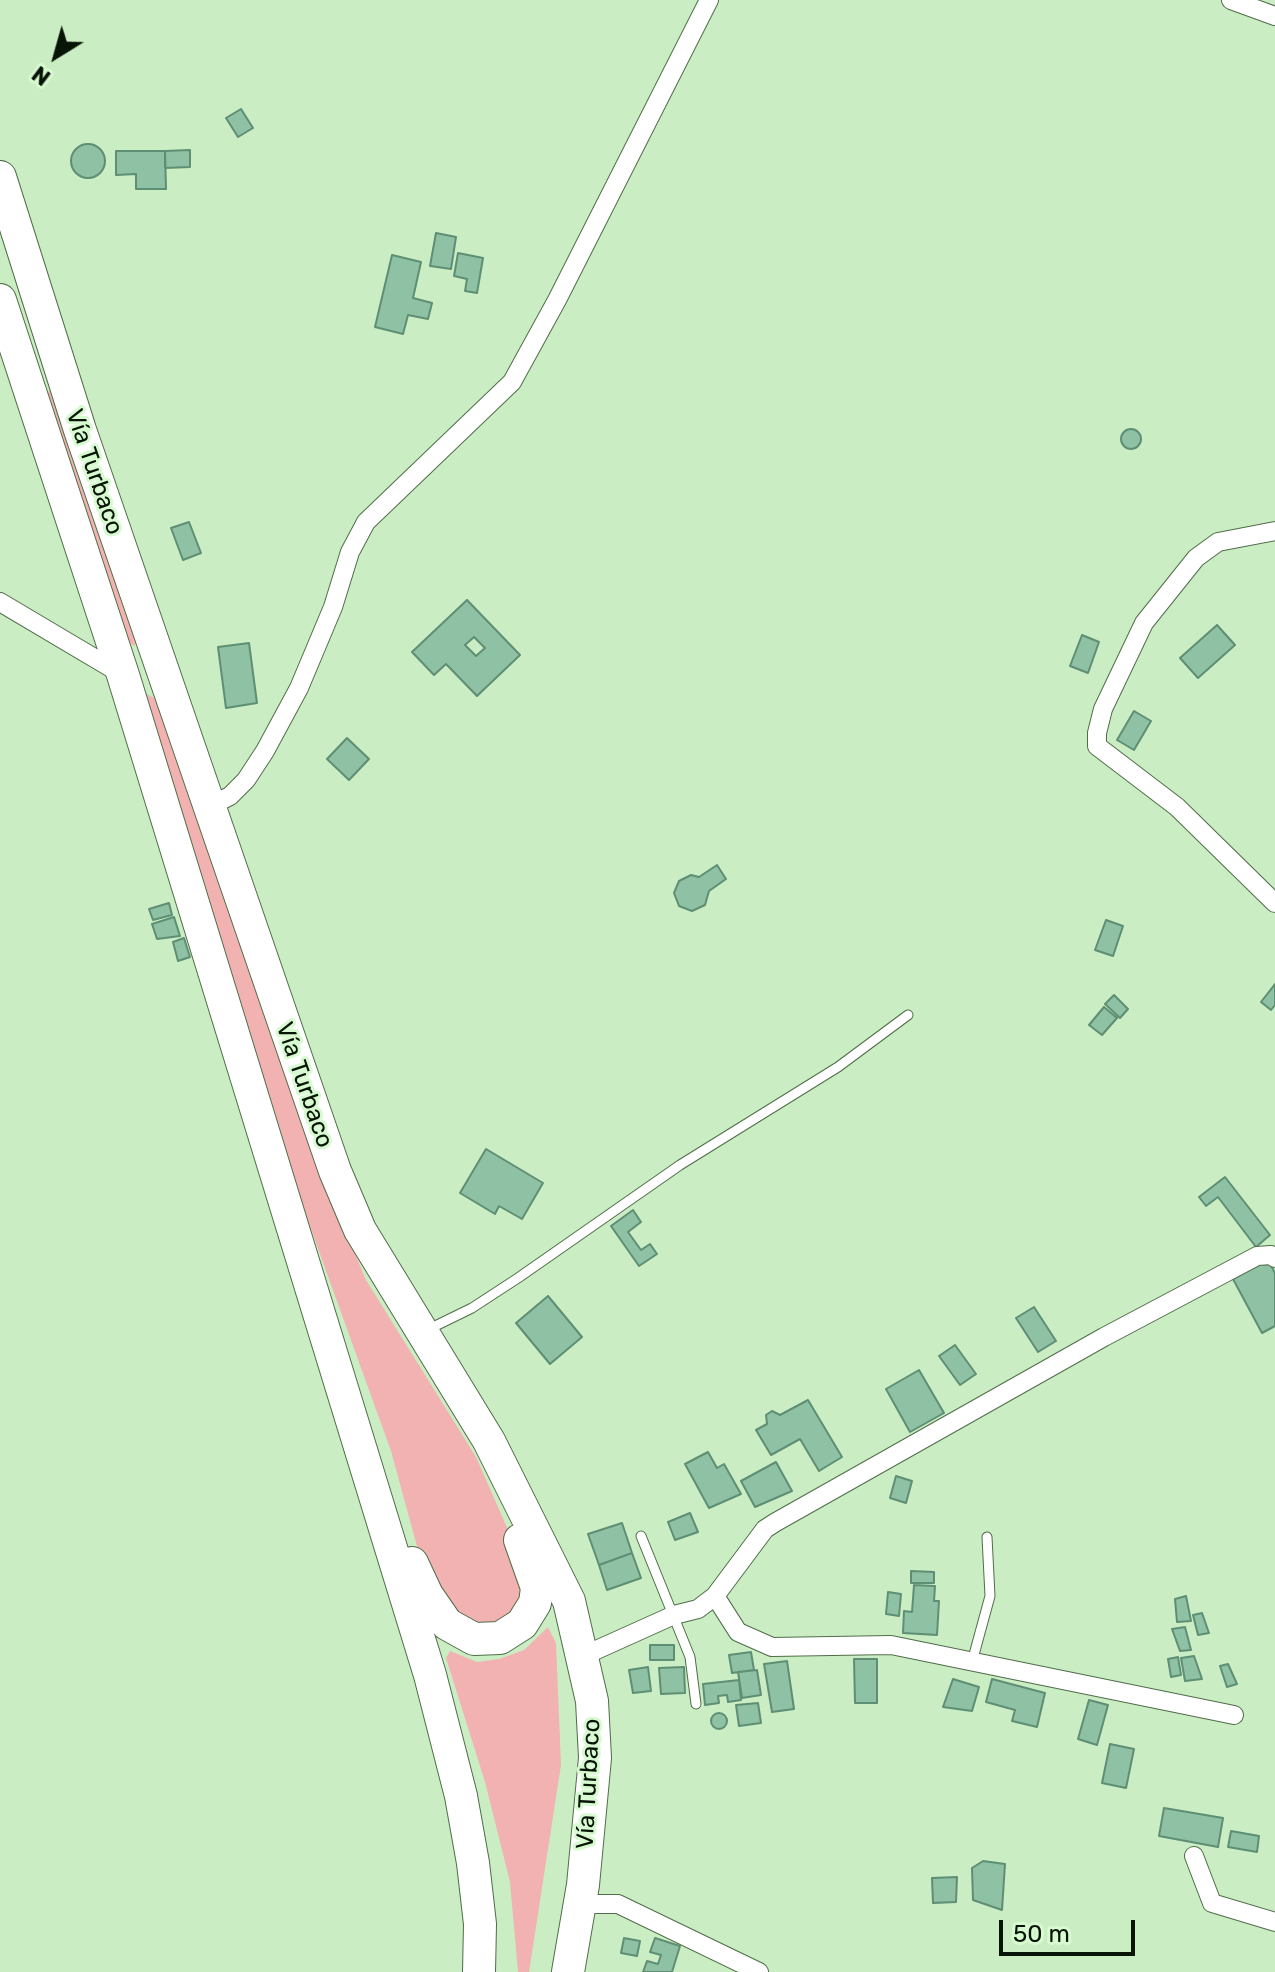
<!DOCTYPE html>
<html>
<head>
<meta charset="utf-8">
<style>
  body { margin:0 }
  #map { position:relative; width:1275px; height:1972px; overflow:hidden; background:#cbedc3; font-family:Rubik,sans-serif }
  canvas { display:block }
  .north { position:absolute; left:16px; top:16px; width:80px; height:80px; -webkit-text-stroke:6px #d8fad0; paint-order:stroke; rotate:217deg; font-size:22px; font-weight:700; line-height:32px; text-align:center; color:#081406 }
  .north::after { content:''; display:block; margin:auto; width:28px; height:36px; background:#081406; clip-path:polygon(50% 0,100% 100%,50% 72%,0 100%) }
  .scale { position:absolute; left:999px; top:1920px; width:136px; height:36px; box-sizing:border-box; border:4px solid #081406; border-top:0; padding-left:10px; font-size:24px; line-height:28px; white-space:nowrap; color:#081406; -webkit-text-stroke:6px #d8fad0; paint-order:stroke }
</style>
</head>
<body>
<div id="map">
<canvas width="1275" height="1972"></canvas>
<div class="north">N</div>
<div class="scale">50 m</div>
</div>
<script>
const c = document.querySelector('canvas').getContext('2d');
c.lineJoin = 'round';
function paint(path, color) { c.fillStyle = color; c.fill(path, 'evenodd'); }
const shape = rows => new Path2D(rows.map(r => 'M' + r).join(''));
function trace(path, color, width, dash) { c.strokeStyle = color; c.lineWidth = width; c.lineCap = dash ? 'butt' : 'round'; c.setLineDash(dash || []); c.stroke(path); }
function drawText(font, color, halo, rows, align = 'center') {
  c.font = font + ' Rubik,sans-serif'; c.lineWidth = 6; c.setLineDash([]); c.textBaseline = 'middle'; c.strokeStyle = halo; c.fillStyle = color; for (const [text, x, y, turn = 0] of rows) {
    c.save(); c.translate(x, y); c.rotate((+turn || 0) * Math.PI / 180); c.textAlign = isNaN(turn) ? turn : align; if (halo) c.strokeText(text, 0, 0); c.fillText(text, 0, 0); c.restore();
  }
}
const green = shape([
  [52,381,140,638,134,646,125,639,45,403],
  [139,690,158,700,308,1142,366,1280,476,1457,523,1564,528,1589,516,1613,482,1631,458,1620,421,1561,391,1451,294,1182],
  [548,1627,556,1643,561,1765,529,1972,518,1972,510,1882,485,1782,446,1658,450,1651,477,1662,499,1659,524,1650]
]);
const building = shape([
  [241,109,253,128,238,137,226,118,241,109],
  '71 161a17 17 0 1 1 34 0a17 17 0 1 1-34 0Z',
  [190,150,190,167,165,168,165,151,190,150],
  [116,151,165,151,166,189,136,189,136,174,116,175,116,151],
  [436,233,456,237,451,269,430,266,436,233],
  [458,253,483,258,477,293,465,291,467,279,454,276,458,253],
  [392,255,421,262,413,298,432,303,428,319,408,315,403,334,375,327,392,255],
  '1121 439a10 10 0 1 1 20 0a10 10 0 1 1-20 0Z',
  [189,522,201,553,183,560,171,528,189,522],
  [467,600,520,655,477,696,446,664,434,675,412,652,467,600],
  [474,637,485,648,476,656,465,645,474,637],
  [1217,625,1235,645,1198,678,1180,658,1217,625],
  [1082,635,1099,642,1088,673,1070,666,1082,635],
  [249,643,257,703,226,708,218,647,249,643],
  [1134,711,1151,721,1134,750,1117,740,1134,711],
  [347,738,369,759,349,780,327,759,347,738],
  [717,865,726,879,709,891,705,905,692,911,679,906,674,893,679,881,691,875,699,877,717,865],
  [169,903,172,915,153,920,149,909,169,903],
  [174,917,180,936,157,939,152,924,174,917],
  [1106,920,1123,926,1113,956,1095,950,1106,920],
  [184,938,190,957,178,961,173,942,184,938],
  [1275,984,1275,1005,1271,1010,1261,1002,1275,984],
  [1114,995,1128,1009,1120,1018,1105,1004,1114,995],
  [1104,1007,1117,1018,1102,1035,1089,1025,1104,1007],
  [486,1149,543,1183,522,1219,499,1206,495,1214,460,1193,486,1149],
  [1225,1177,1270,1235,1256,1247,1218,1197,1206,1206,1199,1197,1225,1177],
  [633,1210,641,1222,628,1232,641,1250,650,1244,657,1254,639,1266,611,1226,633,1210],
  [1268,1260,1275,1273,1275,1326,1262,1333,1233,1279,1268,1260],
  [548,1296,582,1337,550,1364,516,1323,548,1296],
  [1034,1307,1056,1341,1038,1352,1016,1318,1034,1307],
  [955,1345,976,1374,960,1385,939,1356,955,1345],
  [919,1370,944,1413,910,1432,886,1389,919,1370],
  [808,1400,842,1457,819,1471,800,1439,771,1455,756,1430,767,1424,766,1415,772,1411,780,1415,808,1400],
  [708,1452,717,1468,724,1464,741,1494,709,1508,685,1464,708,1452],
  [776,1462,792,1491,755,1507,741,1481,776,1462],
  [896,1476,912,1481,906,1503,890,1498,896,1476],
  [690,1513,698,1532,675,1540,668,1522,690,1513],
  [622,1523,632,1553,599,1565,588,1534,622,1523],
  [632,1553,641,1578,607,1590,599,1565,632,1553],
  [911,1571,934,1572,934,1583,911,1583,911,1571],
  [914,1585,935,1586,934,1601,939,1601,937,1635,903,1633,904,1611,912,1612,914,1585],
  [888,1592,901,1594,899,1616,886,1614,888,1592],
  [1186,1596,1191,1621,1177,1622,1175,1599,1186,1596],
  [1202,1613,1209,1633,1198,1635,1193,1615,1202,1613],
  [1185,1627,1191,1650,1180,1651,1172,1629,1185,1627],
  [650,1645,674,1645,674,1660,650,1660,650,1645],
  [751,1652,754,1670,732,1673,729,1655,751,1652],
  [1194,1656,1202,1679,1185,1681,1181,1658,1194,1656],
  [1178,1657,1181,1675,1171,1677,1168,1659,1178,1657],
  [854,1659,877,1659,877,1703,855,1703,854,1659],
  [787,1661,794,1709,772,1712,764,1664,787,1661],
  [1228,1664,1237,1684,1227,1687,1220,1666,1228,1664],
  [648,1667,651,1691,633,1693,629,1670,648,1667],
  [684,1667,685,1693,661,1694,659,1668,684,1667],
  [757,1670,761,1695,742,1698,738,1672,757,1670],
  [953,1679,979,1687,972,1711,943,1707,953,1679],
  [992,1679,1045,1693,1037,1727,1012,1721,1015,1710,986,1702,992,1679],
  [739,1680,741,1700,728,1702,727,1695,718,1696,719,1703,705,1705,703,1684,739,1680],
  [1089,1700,1108,1705,1097,1745,1078,1739,1089,1700],
  [758,1703,761,1723,739,1726,736,1705,758,1703],
  '711 1721a8 8 0 1 1 16 0a8 8 0 1 1-16 0Z',
  [1110,1744,1134,1749,1126,1788,1102,1783,1110,1744],
  [1164,1808,1223,1818,1218,1847,1159,1836,1164,1808],
  [1231,1831,1259,1836,1257,1852,1228,1847,1231,1831],
  [983,1861,1005,1864,1002,1910,973,1900,972,1868,983,1861],
  [957,1877,956,1902,933,1903,932,1878,957,1877],
  [624,1938,640,1941,637,1956,621,1953,624,1938],
  [655,1938,680,1946,672,1972,643,1972,647,1961,658,1964,661,1955,650,1952,655,1938]
]);
const service = shape([
  [427,1330,472,1308,518,1278,680,1165,838,1067,908,1015],
  [641,1536,690,1657,696,1704],
  [972,1662,990,1596,987,1537]
]);
const minor = shape([
  [1231,0,1275,16],
  [1275,531,1218,542,1196,558,1144,623,1103,709,1097,733,1097,746,1177,807,1275,903],
  [0,602,123,675],
  [210,806,230,796,246,780,265,751,299,688,333,607,350,552,366,522,512,382,557,300,709,0],
  [715,1596,738,1632,772,1647,891,1645,1234,1715],
  [583,1656,674,1615,698,1609,715,1596,765,1529,776,1522,1104,1337,1257,1256,1271,1255,1275,1258],
  [1194,1856,1212,1903,1275,1922],
  [580,1904,618,1904,759,1972]
]);
const trunk = shape([
  [0,177,80,430,335,1171,360,1230,489,1441,569,1601,592,1701,595,1758,583,1885,568,1972],
  [0,300,123,675,430,1675,461,1796,473,1863,480,1924,479,1972],
  [412,1563,427,1595,447,1624,474,1639,500,1638,522,1624,535,1603,537,1588,520,1540]
]);
const streetNames = [
  ["Vía Turbaco",94,472,71],
  ["Vía Turbaco",304,1085,71],
  ["Vía Turbaco",589,1784,-87]
];
paint(green, '#f3b2b2');
paint(building, '#8fc1a5');
trace(building, '#5e8f74', 2);
trace(service, '#506d49', 11);
trace(minor, '#506d49', 20);
trace(trunk, '#506d49', 34);
trace(service, '#fff', 9);
trace(minor, '#fff', 18);
trace(trunk, '#fff', 32);
drawText('24px', '#081406', '#d8fad0', streetNames);
</script>
</body>
</html>
